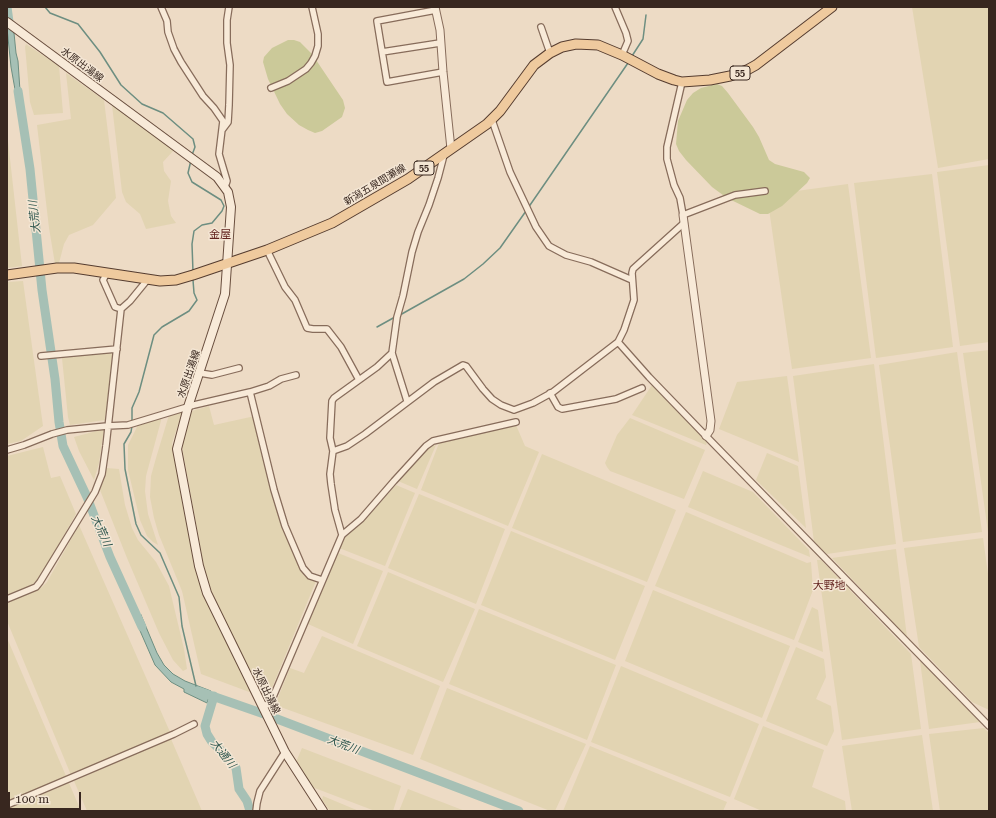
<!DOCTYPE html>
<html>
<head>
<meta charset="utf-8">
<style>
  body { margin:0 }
  #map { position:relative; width:996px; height:818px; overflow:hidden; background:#eddbc5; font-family:"Roboto Serif",serif }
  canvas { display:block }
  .frame { position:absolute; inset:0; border:8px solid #38271f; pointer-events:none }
  .scale { position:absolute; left:8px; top:792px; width:73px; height:18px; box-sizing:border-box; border:2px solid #38271f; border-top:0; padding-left:5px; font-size:12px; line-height:14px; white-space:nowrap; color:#38271f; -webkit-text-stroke:3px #f4e6d4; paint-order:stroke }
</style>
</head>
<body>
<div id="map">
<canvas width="996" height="818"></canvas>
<div class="frame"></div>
<div class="scale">100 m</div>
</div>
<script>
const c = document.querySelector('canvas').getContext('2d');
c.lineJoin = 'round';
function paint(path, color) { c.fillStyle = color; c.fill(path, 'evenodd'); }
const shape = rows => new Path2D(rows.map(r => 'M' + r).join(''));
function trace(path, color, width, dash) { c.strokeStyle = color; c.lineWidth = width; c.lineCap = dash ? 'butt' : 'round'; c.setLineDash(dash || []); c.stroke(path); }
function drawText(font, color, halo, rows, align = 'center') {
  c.font = font + ' "Roboto Serif","Noto Sans JP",serif'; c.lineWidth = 3; c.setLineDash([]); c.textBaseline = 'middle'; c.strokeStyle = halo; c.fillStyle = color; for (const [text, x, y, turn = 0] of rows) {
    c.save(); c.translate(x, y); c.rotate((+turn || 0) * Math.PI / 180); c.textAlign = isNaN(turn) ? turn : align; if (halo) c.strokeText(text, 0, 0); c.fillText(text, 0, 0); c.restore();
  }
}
const farmland = shape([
  [912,7,989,7,989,159,938,168],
  [26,44,59,66,63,113,34,115,30,102,26,57,25,47],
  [66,73,104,100,116,198,93,225,69,235,64,244,59,263,55,264,49,228,37,125,71,119],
  [112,105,174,150,163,162,164,171,171,181,168,201,171,216,176,223,146,229,140,214,126,202,122,192],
  [7,132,22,266,7,268],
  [989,165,989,342,960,346,937,172],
  [932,174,953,347,876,358,854,183],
  [848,184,871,358,792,369,767,195],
  [23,281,43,426,21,441,7,444,7,282],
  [989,350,989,532,988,532,963,353],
  [113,352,105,420,70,425,68,417,62,358],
  [957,352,982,532,903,542,879,365],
  [874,364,896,544,827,554,814,542,793,376],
  [787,376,799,462,719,429,737,382],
  [652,385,707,442,706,445,632,415],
  [209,406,214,425,255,416,272,490,300,566,304,576,316,581,267,700,234,640,208,583,204,567,183,453,182,443,192,411],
  [181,412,182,413,172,443,201,586,206,600,252,693,201,674,182,591,159,535,154,518,150,497,151,476,156,458,169,415],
  [162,417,146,476,145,491,148,514,158,545,153,542,147,536,140,520,128,470,128,445,138,425],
  [630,418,705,450,684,499,610,471,607,467,605,463,617,435],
  [516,425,525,446,539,452,508,526,421,490,439,443],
  [104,429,99,463,94,480,79,451,74,437],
  [436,445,417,489,398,481,431,446],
  [43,447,51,478,60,476,76,514,40,577,32,585,7,596,7,456],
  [767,453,798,466,806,528,756,480],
  [542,454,676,510,647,582,512,528],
  [106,468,119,469,125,505,132,528,138,540,156,562,169,586,184,649,187,669,183,671,173,660,159,633,127,558,100,490],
  [703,471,753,492,809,550,810,557,688,507],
  [396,485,415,493,385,566,339,548,346,536,364,521],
  [419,494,505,529,476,604,388,568],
  [686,512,807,563,811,562,813,590,794,640,655,586],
  [79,525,170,732,71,775,7,621,7,602,42,587,47,582],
  [511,531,645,586,615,660,481,605],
  [983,538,989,581,989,710,972,702,919,647,904,548],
  [896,549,907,637,832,558],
  [338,553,383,571,353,644,308,624],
  [817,560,821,560,911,654,921,729,842,740],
  [388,572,475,609,443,682,357,646],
  [653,590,790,646,762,718,625,661],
  [812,607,818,610,823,652,798,642],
  [479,609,616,665,587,740,449,684],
  [322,636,440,686,413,755,275,705,290,668,304,673],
  [7,638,66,776,7,802],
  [796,647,824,659,826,677,816,699,831,706,834,731,827,746,766,721],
  [920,661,980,722,929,729],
  [621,666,759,724,730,797,591,742],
  [447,688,586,744,555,811,550,811,420,759],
  [763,726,824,750,812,787,845,801,846,811,762,811,734,799],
  [984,728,989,733,989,811,940,811,929,734],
  [922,735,933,811,852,811,842,746],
  [171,739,202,811,87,811,74,781],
  [590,746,727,802,723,811,563,811],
  [302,748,401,786,393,811,375,811,312,787,296,762],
  [69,783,81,811,7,811,7,809],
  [408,789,465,811,399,811],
  [323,796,359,811,330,811,322,800]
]);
const green = shape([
  [288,40,294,40,300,42,312,54,343,100,345,108,342,117,322,131,315,133,308,130,299,125,287,114,280,104,268,79,263,62,264,57,272,48],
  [717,84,722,86,728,93,753,127,759,137,769,160,775,164,804,172,810,178,807,183,782,206,768,214,760,214,727,198,712,187,686,160,679,151,676,144,678,121,687,100,693,93,701,88]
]);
const water = shape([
  [7,28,14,33,16,53,18,61,20,91,22,102,20,103,16,102,16,95,11,67,7,28],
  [141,615,157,653,164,665,173,674,185,681,211,691,207,703,184,692,184,689,171,682,155,665,134,617,141,615]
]);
const stream = shape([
  [45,7,50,13,78,24,100,52,121,85,142,104,163,113,193,139,195,147,192,155],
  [632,56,643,39,646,15],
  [191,160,188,173,192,182,221,200,224,206,222,211,212,223,202,225,194,231,192,244,193,272],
  [528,208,628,63],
  [400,315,464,279,483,264,500,248,526,211],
  [377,327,395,317],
  [132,422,132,408,139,392,154,335,162,327,189,311,197,300,194,293,193,280],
  [132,426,131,432,124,444,125,469,136,524,141,535,160,553,179,597,182,626,196,686]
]);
const river = shape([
  [7,7,10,29],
  [18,91,30,169,42,290,55,379,59,422,63,446,87,497,110,557,142,627],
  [198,691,264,714,519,811],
  [214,696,205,726,207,734,212,742,226,755,236,768,239,789,247,801,250,811]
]);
const minor = shape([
  [161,7,167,21,168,32,174,49,181,62,203,96,214,108,223,121,219,154,227,181,225,187],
  [615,7,626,33,628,41,622,55],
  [436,10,377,21,387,82,443,72],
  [541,27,550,53],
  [382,52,440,43],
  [682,82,667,147,667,159,674,185,680,198,683,215,735,195,765,191],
  [271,88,288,81,306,69,311,63,315,56,318,46,318,34,312,7],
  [492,120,510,172,536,227,549,246,566,255,591,262,632,280],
  [222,130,228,122,229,105,230,65,227,43,227,20,229,7],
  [267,250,285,287,295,300,307,328,313,329,327,329,341,347,359,380],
  [107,273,103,280,115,307,121,309],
  [618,342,649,377,705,435,989,726],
  [392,353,407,401],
  [41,356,117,349],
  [200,373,212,375,239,368],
  [250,392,269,386,281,379,296,375],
  [550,393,558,407,562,409,616,399,642,388],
  [7,450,24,445,52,434,67,430,107,426,128,425,194,405,250,392,274,490,285,526,303,568,310,576,322,580],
  [333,451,347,446,365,434,434,382,463,365,466,366,483,389,492,399,501,405,514,410,533,403,553,392,618,342,624,330,634,300,632,273,633,269,684,223],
  [342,535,335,510,331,484,330,474,333,451,330,438,332,401,334,398,377,367,392,353,397,317,403,296,412,252,418,232,429,205,438,178,444,155],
  [7,599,36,587,40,582,95,492,102,474,106,446,121,309,130,301,148,279],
  [263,705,267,705,273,697,342,535,361,519,394,481,426,446,433,441,516,422],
  [7,805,174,734,194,724],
  [256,811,257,803,260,791,285,752]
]);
const tertiary = shape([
  [435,7,440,30,443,72,451,149],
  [683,215,711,421,710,430,706,436]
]);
const secondary = shape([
  [7,22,217,177,228,192,231,207,225,294,188,407,177,449,199,566,207,593,285,752,323,811]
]);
const primary = shape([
  [7,275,57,268,74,268,160,281,176,280,193,275,267,250,332,223,408,179,487,124,500,111,534,65,550,53,562,47,576,44,598,45,622,55,658,74,674,80,682,82,710,80,730,76,747,70,756,65,832,7]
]);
const shields = [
  [740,73,20],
  [424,168,20]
];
const shieldNames = [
  ["55",740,73],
  ["55",424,168]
];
const streetNames = [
  ["水原出湯線",82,65,37],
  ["新潟五泉間瀬線",375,185,-31],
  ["水原出湯線",189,374,-71],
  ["水原出湯線",266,691,64]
];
const waterNames = [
  ["大荒川",35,217,-96],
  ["大荒川",101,531,66],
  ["大荒川",343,745,20],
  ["大通川",223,754,52]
];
const neighbourhoodNames = [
  ["金屋",220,235],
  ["大野地",829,586]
];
paint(farmland, '#e2d4b2');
paint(green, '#cbc999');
paint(water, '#a6c0b5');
trace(water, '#6d8e81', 1);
trace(stream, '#6d8e81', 1.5);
trace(river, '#a6c0b5', 9);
trace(minor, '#876c5b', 8);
trace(tertiary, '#876c5b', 9);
trace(secondary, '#694e3e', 10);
trace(primary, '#553c2f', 11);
trace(minor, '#f8ead8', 5.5);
trace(tertiary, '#f8ead8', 7);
trace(secondary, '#f8ead8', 8);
trace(primary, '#efca9e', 9);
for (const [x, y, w] of shields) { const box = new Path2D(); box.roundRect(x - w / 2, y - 7, w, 14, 3); c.fillStyle = '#f4e6d4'; c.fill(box); trace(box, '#38271f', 1); }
drawText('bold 9px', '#38271f', null, shieldNames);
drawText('10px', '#38271f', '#f4e6d4', streetNames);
drawText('italic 11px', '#2f574f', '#f4e6d4', waterNames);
drawText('11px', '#63241f', '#f4e6d4', neighbourhoodNames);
</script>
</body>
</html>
